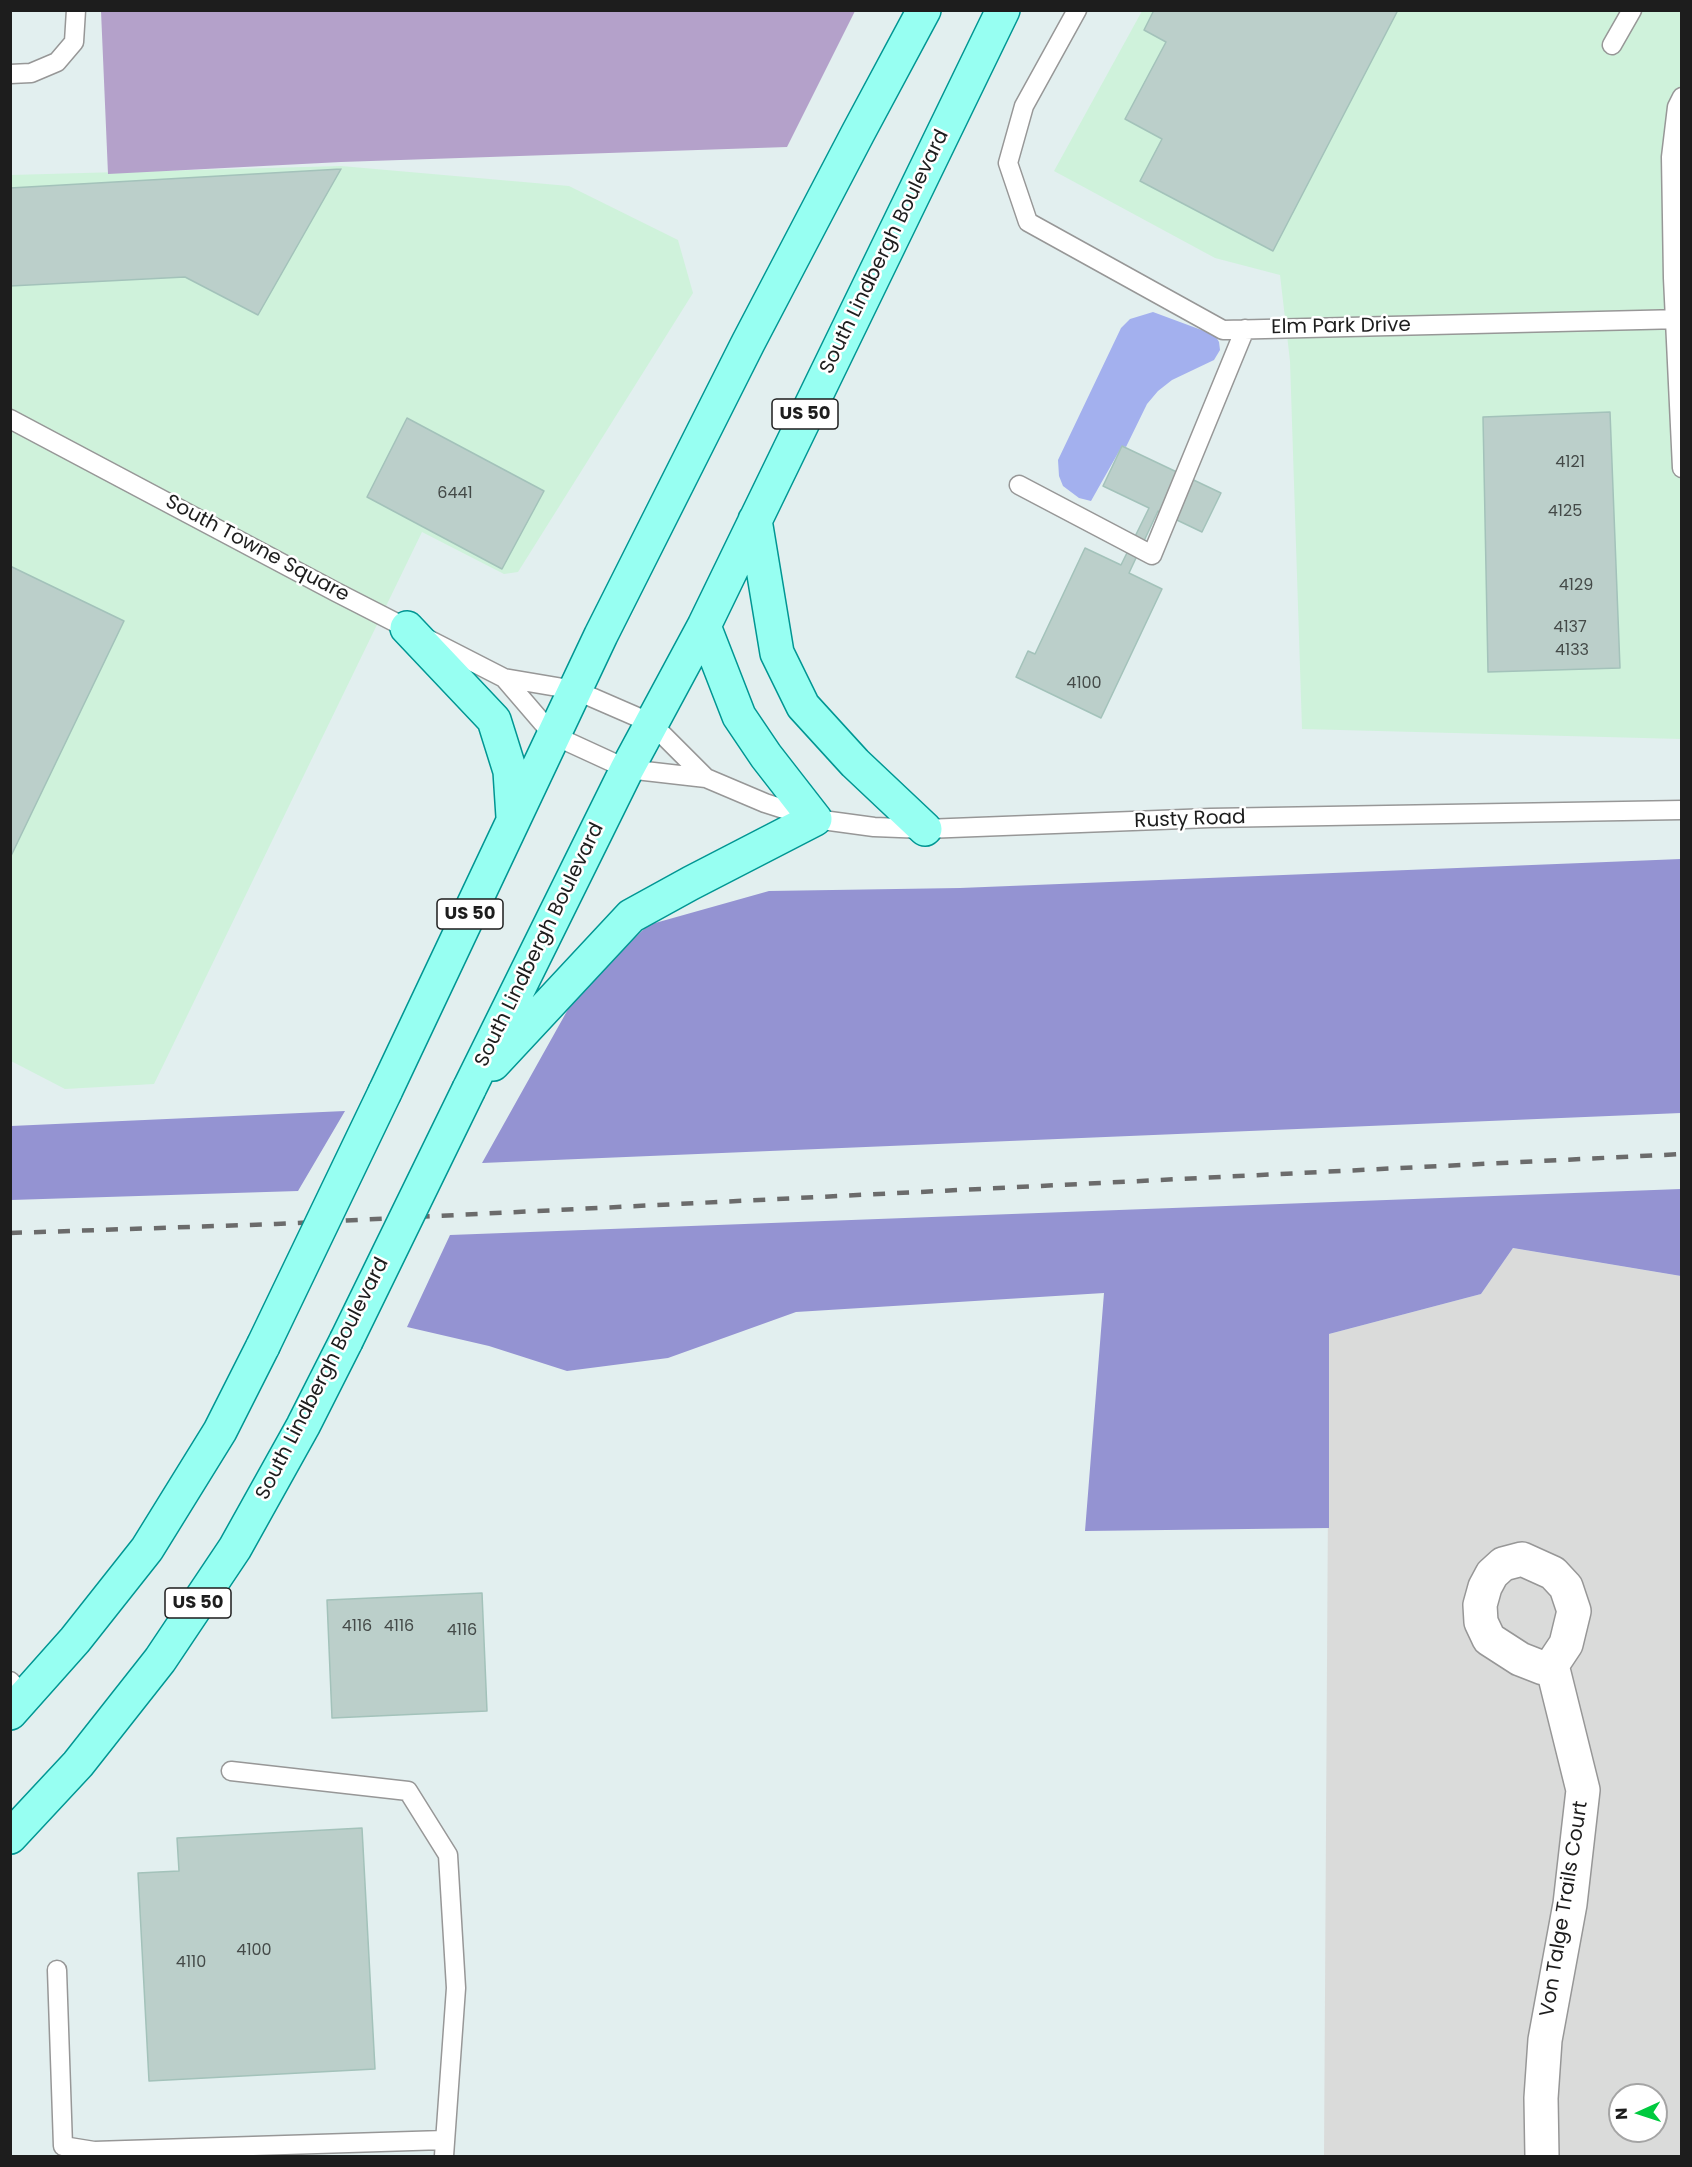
<!DOCTYPE html>
<html>
<head>
<meta charset="utf-8">
<style>
  body { margin:0 }
  #map { position:relative; width:1692px; height:2167px; overflow:hidden; background:#e2efef; font-family:Poppins,sans-serif }
  canvas { display:block }
  .frame { position:absolute; inset:0; border:12px solid #1d1d1d; pointer-events:none }
  .north { position:absolute; left:1608px; top:2083px; width:60px; height:60px; box-sizing:border-box; background:#fff; border:2px solid #a5a5a5; border-radius:50%; rotate:267deg; font-size:16px; font-weight:700; line-height:24px; text-align:center; color:#1d1d1d }
  .north::after { content:''; display:block; margin:auto; width:21px; height:27px; background:#00ca3f; clip-path:polygon(50% 0,100% 100%,50% 72%,0 100%) }
</style>
</head>
<body>
<div id="map">
<canvas width="1692" height="2167"></canvas>
<div class="frame"></div>
<div class="north">N</div>
</div>
<script>
const c = document.querySelector('canvas').getContext('2d');
c.lineJoin = 'round';
function paint(path, color) { c.fillStyle = color; c.fill(path, 'evenodd'); }
const shape = rows => new Path2D(rows.map(r => 'M' + r).join(''));
function trace(path, color, width, dash) { c.strokeStyle = color; c.lineWidth = width; c.lineCap = dash ? 'butt' : 'round'; c.setLineDash(dash || []); c.stroke(path); }
function drawText(font, color, halo, rows, align = 'center') {
  c.font = font + ' Poppins,sans-serif'; c.lineWidth = 5; c.setLineDash([]); c.textBaseline = 'middle'; c.strokeStyle = halo; c.fillStyle = color; for (const [text, x, y, turn = 0] of rows) {
    c.save(); c.translate(x, y); c.rotate((+turn || 0) * Math.PI / 180); c.textAlign = isNaN(turn) ? turn : align; if (halo) c.strokeText(text, 0, 0); c.fillText(text, 0, 0); c.restore();
  }
}
const residential = shape([
  [1513,1248,1681,1276,1681,2156,1324,2156,1329,1334,1481,1294],
  [1620,2095,1656,2095,1656,2131,1620,2131]
]);
const commercial = shape([
  [1142,11,1681,11,1681,739,1302,729,1290,361,1280,275,1215,258,1054,171],
  [341,166,569,186,678,240,693,293,518,572,504,574,422,532,154,1084,65,1089,11,1061,10,175]
]);
const grass = shape([
  [1153,312,1215,335,1219,342,1220,350,1214,360,1172,380,1158,391,1147,404,1126,447,1122,446,1091,501,1079,498,1063,486,1059,476,1058,460,1121,328,1130,319]
]);
const forest = shape([
  [1681,859,1681,1113,482,1163,576,995,648,925,769,891,960,888],
  [345,1111,298,1191,11,1200,11,1126],
  [1681,1189,1681,1276,1513,1248,1481,1294,1329,1334,1329,1528,1085,1531,1104,1293,796,1312,668,1358,567,1371,489,1346,407,1327,450,1235]
]);
const cemetery = shape([
  [101,11,101,10,855,11,787,147,341,162,108,174]
]);
const building = shape([
  [1154,10,1398,10,1273,251,1140,181,1162,139,1125,119,1166,42,1144,30,1154,10],
  [341,169,258,315,185,277,10,286,10,188,341,169],
  [1610,412,1620,668,1488,672,1483,417,1610,412],
  [407,418,544,491,502,569,367,497,407,418],
  [1122,446,1221,493,1202,532,1158,511,1129,573,1162,589,1101,718,1016,677,1028,651,1035,654,1085,548,1121,565,1149,508,1103,486,1122,446],
  [10,566,124,621,10,858,10,566],
  [482,1593,487,1711,332,1718,327,1600,482,1593],
  [362,1828,375,2069,149,2081,138,1873,179,1871,177,1838,362,1828]
]);
const service = shape([
  [1077,10,1024,106,1008,163,1028,222,1223,330,1682,319],
  [1612,45,1632,10],
  [10,74,31,73,57,62,74,42,76,10],
  [1682,97,1677,107,1671,157,1673,278,1682,468],
  [10,419,336,592,504,678,575,690,651,723,706,778,765,803,815,819,874,827,925,829,1210,818,1682,810],
  [1019,485,1152,555,1245,329],
  [504,678,553,735,627,769,706,778],
  [10,1681,25,1697],
  [231,1771,408,1791,448,1855,456,1988,444,2156],
  [57,1970,63,2146,94,2151,444,2140]
]);
const minor = shape([
  [1542,2156,1541,2098,1545,2040,1570,1904,1583,1790,1552,1665,1566,1644,1574,1611,1566,1587,1553,1573,1522,1559,1503,1564,1492,1574,1485,1587,1480,1605,1481,1622,1489,1639,1520,1659,1543,1668,1552,1665]
]);
const primary = shape([
  [755,520,777,653,803,706,855,763,925,829],
  [407,628,494,720,510,771,513,817],
  [493,1064,631,916,691,883,815,819,766,756,739,716,704,626],
  [469,1089,627,769,704,626,1003,10],
  [385,1092,601,635,748,343,858,133,924,10],
  [10,1713,75,1640,147,1549,220,1431,263,1346],
  [10,1837,78,1764,160,1660,235,1548,303,1426,346,1341]
]);
const rail = shape([
  [10,1233,276,1224,1682,1154]
]);
const primaryBridge = shape([
  [346,1341,469,1089],
  [263,1346,385,1092]
]);
const numberNames = [
  ["4121",1570,463],
  ["6441",455,494],
  ["4125",1565,512],
  ["4129",1576,586],
  ["4137",1570,628],
  ["4133",1572,651],
  ["4100",1084,684],
  ["4116",357,1627],
  ["4116",399,1627],
  ["4116",462,1631],
  ["4100",254,1951],
  ["4110",191,1963]
];
const shields = [
  [805,414,66],
  [470,914,66],
  [198,1603,66]
];
const shieldNames = [
  ["US 50",805,414],
  ["US 50",470,914],
  ["US 50",198,1603]
];
const streetNames = [
  ["South Lindbergh Boulevard",885,252,-64],
  ["Elm Park Drive",1341,327,-1],
  ["South Towne Square",257,549,28],
  ["Rusty Road",1190,820,-2],
  ["South Lindbergh Boulevard",540,945,-64],
  ["South Lindbergh Boulevard",323,1379,-63],
  ["Von Talge Trails Court",1565,1909,-81]
];
paint(residential, '#dadbda');
paint(commercial, '#cff2db');
paint(grass, '#a3b0ee');
paint(forest, '#9493d2');
paint(cemetery, '#b4a1ca');
paint(building, '#bbcfca');
trace(building, '#a3c2ba', 1.5);
trace(service, '#979797', 21);
trace(minor, '#979797', 36);
trace(primary, '#009693', 36);
trace(service, '#fff', 18);
trace(minor, '#fff', 33);
trace(primary, '#97fff2', 33);
trace(rail, '#6b6b6b', 4.5, [12, 12]);
trace(primaryBridge, '#009693', 36, []);
trace(primaryBridge, '#97fff2', 33);
drawText('16px', '#444a48', null, numberNames);
for (const [x, y, w] of shields) { const box = new Path2D(); box.roundRect(x - w / 2, y - 15, w, 30, 4.5); c.fillStyle = '#fff'; c.fill(box); trace(box, '#1d1d1d', 1.5); }
drawText('bold 18px', '#1d1d1d', null, shieldNames);
drawText('20px', '#1d1d1d', '#fff', streetNames);
</script>
</body>
</html>
